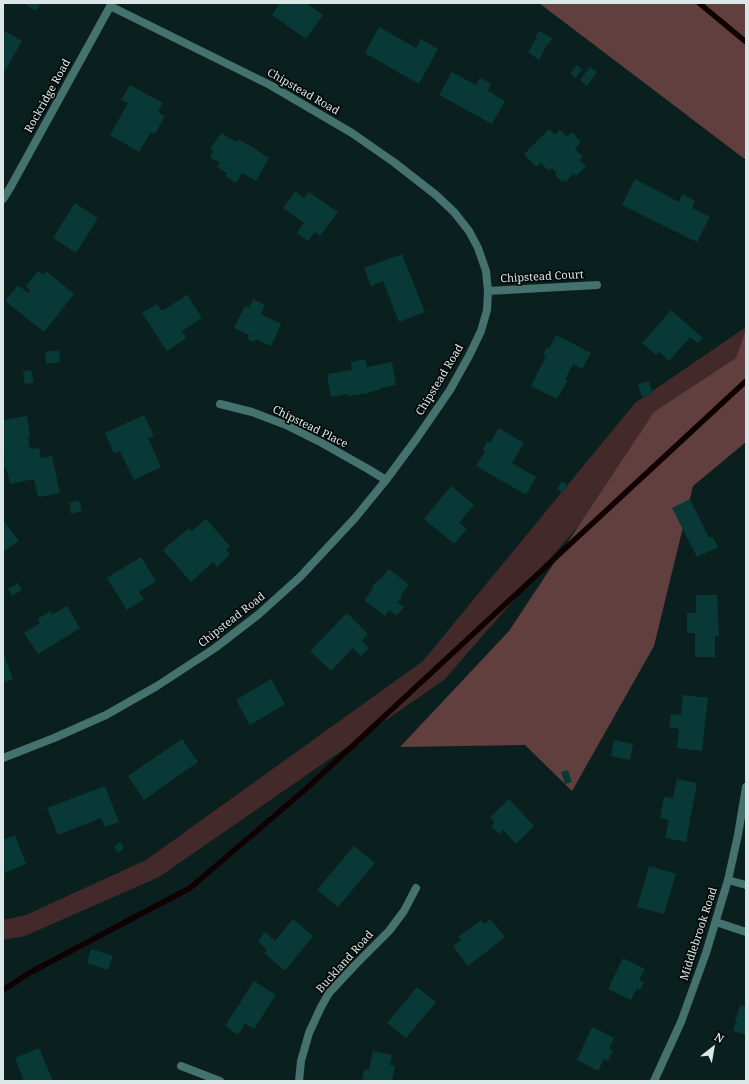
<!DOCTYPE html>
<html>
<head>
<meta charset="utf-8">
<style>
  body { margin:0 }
  #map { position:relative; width:749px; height:1084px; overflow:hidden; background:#0a201e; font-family:"Noto Serif",serif }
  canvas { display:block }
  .frame { position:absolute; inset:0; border:4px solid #dbe7e6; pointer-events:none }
  .north { position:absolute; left:693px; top:1028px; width:40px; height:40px; -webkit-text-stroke:3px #020807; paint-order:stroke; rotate:31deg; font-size:11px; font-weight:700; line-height:16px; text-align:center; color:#dbe7e6 }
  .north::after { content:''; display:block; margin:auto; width:14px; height:18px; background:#dbe7e6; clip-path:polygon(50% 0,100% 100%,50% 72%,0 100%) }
</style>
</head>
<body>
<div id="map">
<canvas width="749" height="1084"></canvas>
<div class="frame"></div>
<div class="north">N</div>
</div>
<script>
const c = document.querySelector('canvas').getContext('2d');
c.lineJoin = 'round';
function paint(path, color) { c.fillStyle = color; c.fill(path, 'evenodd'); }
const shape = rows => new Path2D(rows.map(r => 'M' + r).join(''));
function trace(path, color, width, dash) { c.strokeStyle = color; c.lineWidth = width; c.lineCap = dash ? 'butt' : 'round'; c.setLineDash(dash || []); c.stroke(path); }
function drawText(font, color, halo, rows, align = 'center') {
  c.font = font + ' "Noto Serif",serif'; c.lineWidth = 3.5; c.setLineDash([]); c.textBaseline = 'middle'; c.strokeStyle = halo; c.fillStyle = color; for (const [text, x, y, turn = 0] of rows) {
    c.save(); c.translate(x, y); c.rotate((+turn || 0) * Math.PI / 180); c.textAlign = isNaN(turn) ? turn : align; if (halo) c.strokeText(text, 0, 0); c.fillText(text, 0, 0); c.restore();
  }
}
const green = shape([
  [746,327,746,372,665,427,444,680,159,877,25,936,3,940,3,920,26,915,146,860,423,661,635,403]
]);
const forest = shape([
  [539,3,746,3,746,160],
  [746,330,746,442,693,486,654,646,572,791,525,745,400,747,509,631,654,412,736,358]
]);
const stream = shape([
  [699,3,746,42],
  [3,990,31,972,190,888,307,788,746,381]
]);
const building = shape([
  [23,3,41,3,36,11],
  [280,3,306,3,323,15,306,39,272,15],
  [379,27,416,48,421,39,438,49,419,84,365,53],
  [3,30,22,41,3,74],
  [539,31,552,38,548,45,535,38],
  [536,39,547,45,539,60,528,52],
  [577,65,582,69,576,78,570,74],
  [590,67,597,72,587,86,580,80],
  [452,72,476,85,480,78,491,84,488,91,505,101,492,124,439,95],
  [130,85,163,103,158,112,165,116,155,134,151,132,139,152,110,135,128,103,121,100],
  [549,129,555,135,560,130,567,137,570,133,573,133,580,141,580,143,575,149,583,157,579,160,586,166,576,176,574,173,565,182,564,180,562,182,555,175,557,173,552,168,549,171,541,163,536,167,524,154],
  [221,133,236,142,238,139,249,145,269,158,256,181,242,173,236,183,225,176,227,173,217,167,220,163,210,157,213,151,210,149],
  [635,179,679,202,682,194,695,201,692,208,710,217,697,242,622,205],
  [295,191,304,198,309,192,338,212,320,236,315,232,308,241,297,233,304,223,283,208],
  [75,203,98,218,76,253,53,238],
  [402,254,425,312,399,322,383,281,371,286,364,268],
  [38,271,43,275,46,271,74,294,44,332,5,301,18,285,28,293,30,290,26,286],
  [187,295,202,318,182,331,186,338,167,351,142,313,157,304,162,311],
  [253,299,265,305,261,314,281,324,271,346,256,339,254,342,247,339,249,335,234,328,245,306,249,308],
  [671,310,703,338,698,343,690,337,669,361,659,352,656,355,642,343],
  [556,335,591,353,582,369,573,364,565,379,568,380,557,399,531,386,546,356,543,355,546,348,549,349],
  [59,350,60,362,46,364,45,352],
  [365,359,367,367,392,362,396,385,380,388,380,390,369,392,369,393,348,396,347,394,331,397,327,374,352,370,351,362],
  [31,370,34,383,25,384,23,372],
  [649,381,653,394,642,397,638,384],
  [144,415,154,436,148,438,161,467,134,480,120,451,114,453,105,433],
  [27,416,30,436,28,437,30,449,39,448,41,458,52,456,60,493,38,497,34,479,10,484,6,467,3,468,3,458,5,458,3,450,3,420],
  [499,428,524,443,512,463,536,477,526,495,476,466,485,451,483,450,487,441,490,443],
  [562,481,568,486,562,493,557,489],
  [451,486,474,505,459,523,467,529,454,544,424,519],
  [690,499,709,538,713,537,718,547,697,557,672,508],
  [79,500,82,511,71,514,69,503],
  [206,519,230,546,226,550,230,554,217,567,213,562,191,582,163,550,189,528,192,531],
  [3,520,19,541,3,552],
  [141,557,156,581,139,592,144,599,127,610,107,578],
  [389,569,409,585,401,595,401,598,399,601,396,601,404,607,397,616,389,610,385,616,364,600,373,588,372,587,379,579,380,580],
  [18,583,22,590,12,596,8,589],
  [696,595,717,595,719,636,715,636,715,657,695,657,695,633,687,633,687,613,696,613],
  [67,606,80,628,38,654,24,633,40,623,38,619,50,611,52,615],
  [347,613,368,634,362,641,369,648,361,656,353,648,331,671,310,651],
  [3,651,13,679,3,683],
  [271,679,285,704,250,725,236,700],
  [683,695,708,698,702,751,677,748,679,729,669,727,671,714,681,715],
  [182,739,198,762,144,800,128,776],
  [614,740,633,744,630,760,611,756],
  [568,770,572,782,565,784,561,772],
  [677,779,697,783,686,842,665,838,669,820,660,818,664,797,673,798],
  [105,786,119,822,105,827,101,818,58,835,47,808],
  [509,799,534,826,516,844,503,830,499,834,491,826,495,822,490,817],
  [15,835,26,864,4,873,6,878,3,879,3,840],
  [120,842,124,848,118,853,114,847],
  [354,846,375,863,338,907,317,890],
  [649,866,676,874,664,914,637,907],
  [293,919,313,936,285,971,264,953,267,950,258,941,265,932,275,941],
  [490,919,505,937,468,966,453,946,461,940,458,937,481,920,484,924],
  [91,949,113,956,108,970,87,963],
  [623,958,645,969,639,980,644,982,640,990,637,988,631,1000,608,989],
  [254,981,276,995,254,1029,245,1023,238,1035,225,1026],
  [417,987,436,1002,406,1038,387,1023],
  [740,1005,746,1007,746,1035,733,1031],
  [592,1027,614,1038,609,1049,613,1051,608,1061,604,1059,598,1071,577,1060],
  [39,1048,53,1081,24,1081,15,1058],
  [373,1051,392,1055,390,1065,395,1066,392,1081,362,1081,364,1069,369,1070]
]);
const street = shape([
  [3,199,10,188,112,3],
  [488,291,597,285],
  [220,404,252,412,286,425,322,443,368,469,386,480],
  [3,758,54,738,106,715,157,686,215,648,259,614,300,577,355,518,386,480,417,438,450,390,470,354,481,331,487,310,488,291,486,271,478,248,469,231,454,212,436,195,395,163,352,133,270,85,110,6],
  [728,880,746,885],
  [716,922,746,932],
  [181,1066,220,1081],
  [299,1081,301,1061,309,1033,321,1007,329,993,357,963,389,931,404,911,416,888],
  [654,1081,681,1022,706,953,728,880,738,835,746,787]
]);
const streetNames = [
  ["Chipstead Road",303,92,30],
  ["Rockridge Road",48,96,-61],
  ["Chipstead Court",542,277,-3],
  ["Chipstead Road",440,380,-59],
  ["Chipstead Place",310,427,26],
  ["Chipstead Road",232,620,-38],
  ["Middlebrook Road",699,934,-72],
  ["Buckland Road",345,962,-48]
];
paint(green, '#432929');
paint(forest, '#613f3e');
trace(stream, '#110001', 5.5);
paint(building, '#083937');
trace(street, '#45716e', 8);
drawText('11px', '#dbe7e6', '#020807', streetNames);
</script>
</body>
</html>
